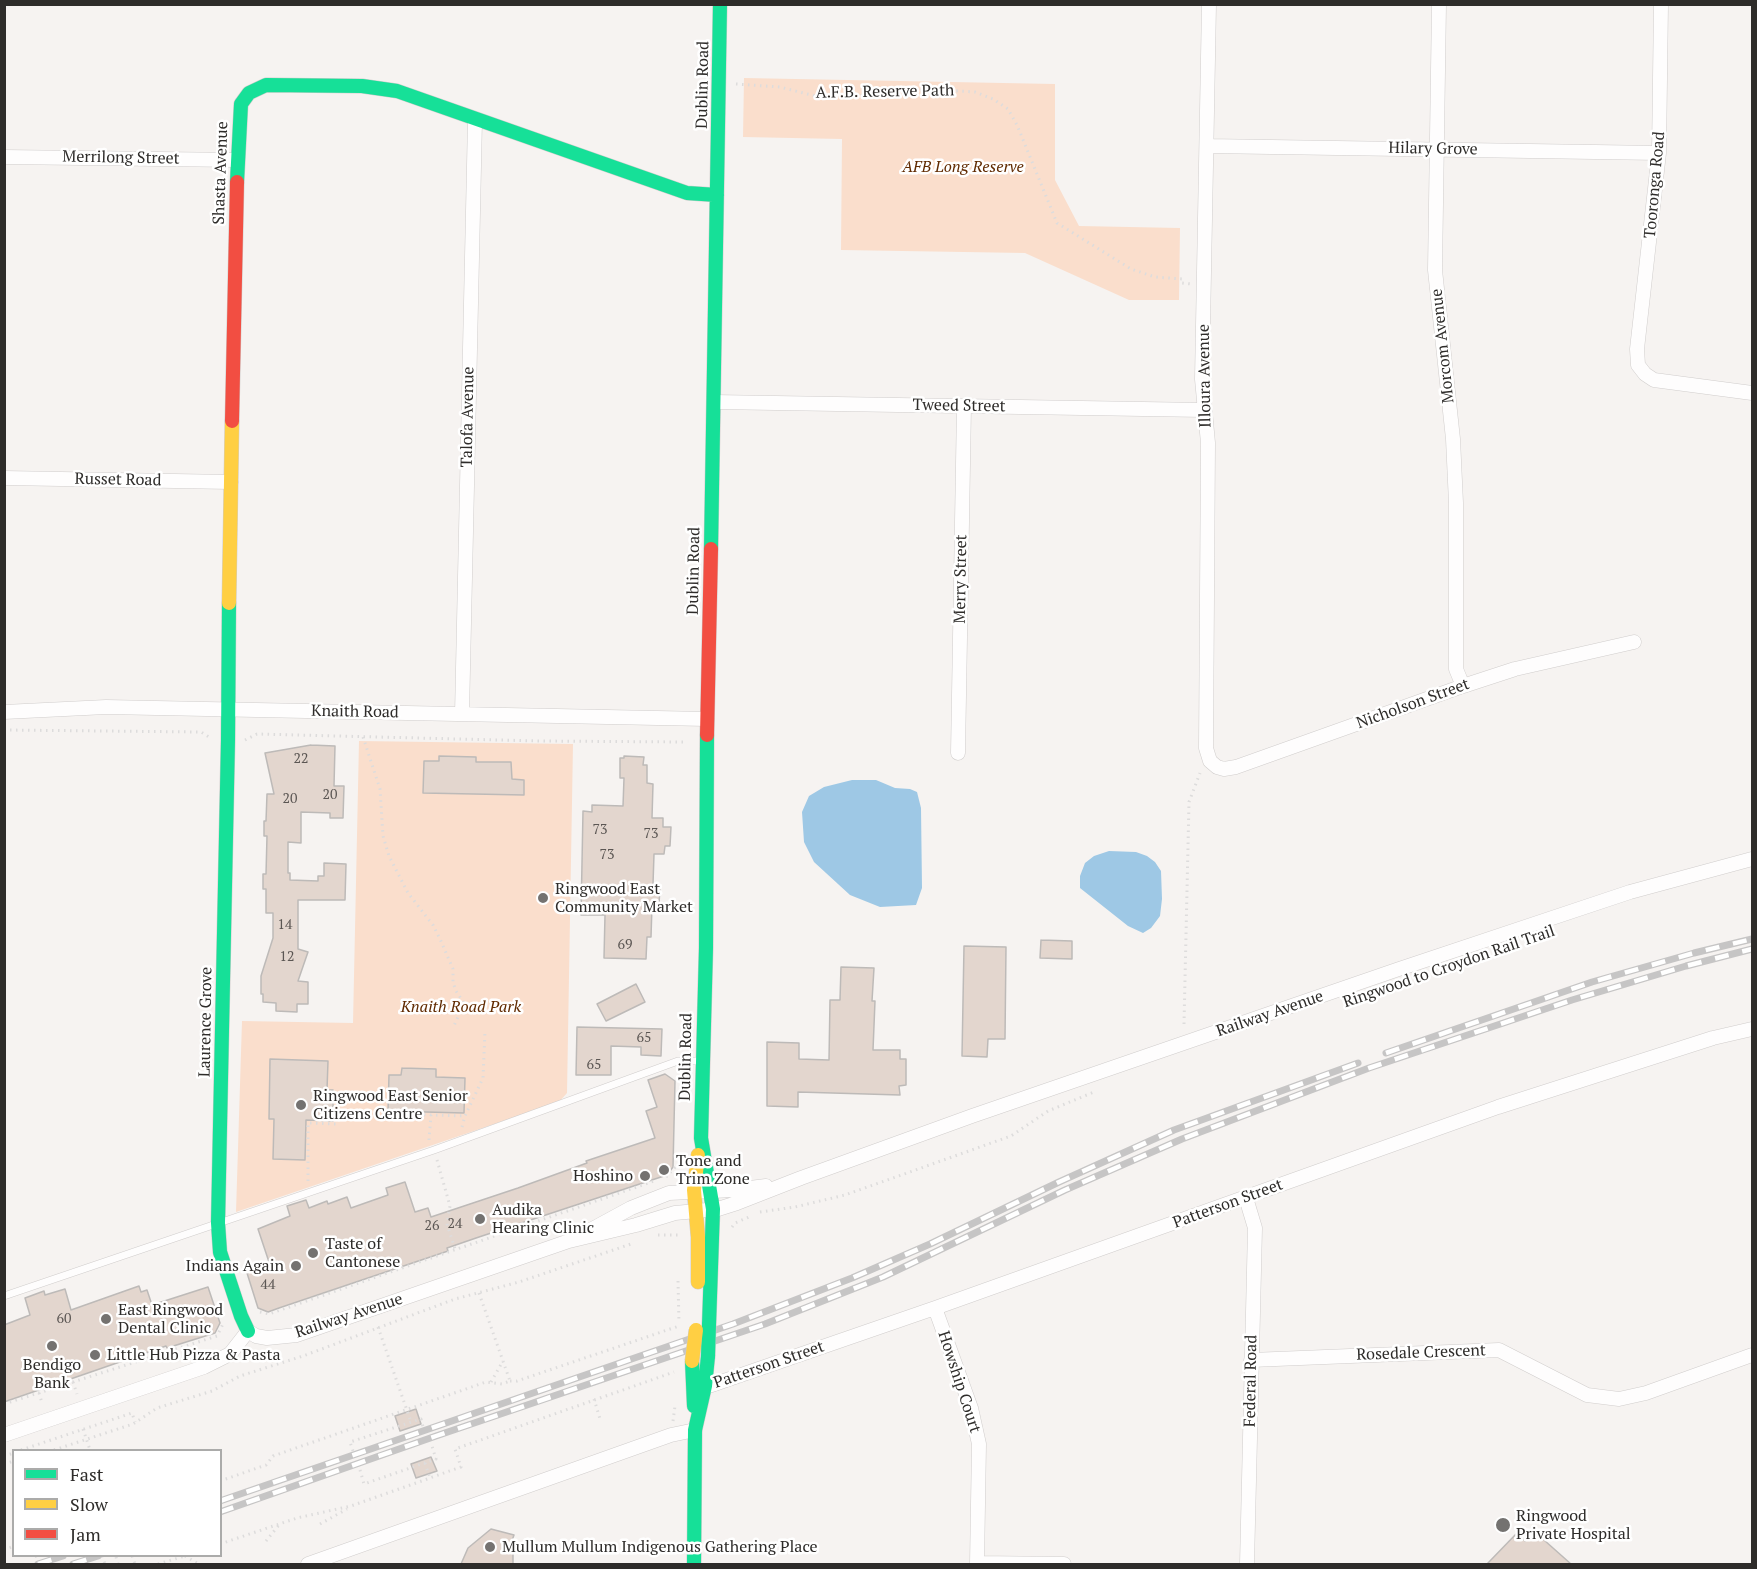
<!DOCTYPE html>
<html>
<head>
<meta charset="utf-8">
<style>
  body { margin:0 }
  #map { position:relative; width:1757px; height:1569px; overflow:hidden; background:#f6f3f1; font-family:"PT Serif",serif }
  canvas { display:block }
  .frame { position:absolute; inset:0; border:6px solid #2e2c2a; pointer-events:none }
  .legend { position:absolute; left:12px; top:1449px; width:210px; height:108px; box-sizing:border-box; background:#fff; border:2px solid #ababaa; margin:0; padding:8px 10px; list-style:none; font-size:18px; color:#2e2c2a }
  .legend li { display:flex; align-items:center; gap:12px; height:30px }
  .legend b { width:30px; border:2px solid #ababaa }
</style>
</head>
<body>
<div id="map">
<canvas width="1757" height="1569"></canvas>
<div class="frame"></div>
<ul class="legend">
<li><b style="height:8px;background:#16e098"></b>Fast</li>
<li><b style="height:8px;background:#ffcf43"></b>Slow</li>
<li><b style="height:8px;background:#f24e42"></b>Jam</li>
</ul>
</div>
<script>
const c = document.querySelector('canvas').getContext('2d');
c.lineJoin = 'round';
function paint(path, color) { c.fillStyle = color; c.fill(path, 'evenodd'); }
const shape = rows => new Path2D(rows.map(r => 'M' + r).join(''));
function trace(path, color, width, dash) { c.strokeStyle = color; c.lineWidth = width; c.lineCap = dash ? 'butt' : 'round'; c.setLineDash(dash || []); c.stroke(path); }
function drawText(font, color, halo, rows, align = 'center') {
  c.font = font + ' "PT Serif",serif'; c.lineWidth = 5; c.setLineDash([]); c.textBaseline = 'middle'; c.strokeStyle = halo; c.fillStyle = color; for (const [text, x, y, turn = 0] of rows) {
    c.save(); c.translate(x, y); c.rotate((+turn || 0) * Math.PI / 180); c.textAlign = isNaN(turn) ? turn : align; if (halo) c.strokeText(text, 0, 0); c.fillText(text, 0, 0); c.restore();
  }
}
const green = shape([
  [744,78,1055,84,1055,180,1079,226,1180,228,1179,300,1129,300,1025,253,841,250,842,139,743,137],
  [359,741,573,744,567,1093,559,1102,236,1212,242,1021,353,1023]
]);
const water = shape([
  [852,780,876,780,895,788,910,789,917,792,921,808,922,888,916,905,880,907,850,895,814,862,804,842,802,812,809,796,824,787],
  [1109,851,1136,852,1147,856,1155,862,1161,871,1162,899,1160,916,1151,928,1143,933,1128,926,1080,888,1080,876,1085,863,1094,856]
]);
const building = shape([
  [311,745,335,746,334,786,344,786,343,818,330,818,330,813,301,812,301,843,288,842,288,873,290,873,290,880,318,881,318,876,324,876,324,863,346,864,345,900,298,900,298,949,308,952,298,981,308,982,308,1004,297,1004,297,1012,276,1011,276,1003,263,1002,263,994,261,994,261,976,273,938,273,913,266,913,266,889,263,889,263,874,266,874,267,836,264,836,264,821,266,821,267,794,274,794,265,753,311,745],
  [439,756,476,757,476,762,511,762,512,779,524,780,524,795,423,793,424,761,439,761,439,756],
  [624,756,644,757,643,765,647,765,647,783,653,784,652,818,663,818,663,827,671,827,670,846,665,846,664,854,654,854,653,884,660,885,659,905,652,905,651,937,647,937,646,959,604,958,605,915,581,915,583,811,592,812,592,805,623,806,624,778,620,778,620,758,624,758,624,756],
  [1041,940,1072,941,1072,959,1040,958,1041,940],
  [964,946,1006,947,1005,1039,988,1039,987,1057,962,1056,964,946],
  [841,967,874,968,872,1001,875,1001,873,1050,900,1050,900,1059,906,1059,906,1085,899,1086,900,1095,798,1092,798,1107,767,1106,767,1042,799,1043,799,1059,829,1060,830,1000,840,1000,841,967],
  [636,984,645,1002,606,1021,597,1004,636,984],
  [577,1027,662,1029,661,1056,641,1055,641,1047,611,1046,611,1075,576,1075,577,1027],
  [270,1059,328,1061,327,1090,333,1090,333,1121,306,1120,305,1160,273,1159,274,1119,269,1119,270,1059],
  [402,1068,436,1069,436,1077,465,1078,464,1113,388,1111,389,1075,401,1075,402,1068],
  [665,1074,675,1081,673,1167,667,1175,479,1237,447,1248,448,1251,279,1308,268,1312,258,1308,247,1273,270,1265,258,1229,290,1216,287,1206,306,1200,309,1208,327,1201,328,1204,347,1197,351,1208,388,1195,386,1188,405,1182,415,1212,428,1208,431,1217,518,1188,587,1163,586,1161,655,1138,646,1111,657,1107,648,1080,665,1074],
  [139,1286,141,1292,147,1290,152,1305,208,1287,220,1323,215,1333,167,1348,166,1346,4,1402,4,1325,30,1315,25,1298,44,1291,45,1295,65,1289,71,1310,139,1286],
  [416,1409,421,1424,400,1431,395,1416,416,1409],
  [431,1457,437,1471,416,1478,411,1464,431,1457],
  [491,1529,514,1535,510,1546,513,1548,513,1564,461,1564,468,1548,491,1529],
  [1535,1532,1571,1564,1487,1564,1517,1533,1525,1541,1535,1532]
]);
const path = shape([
  [736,84,780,87,815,96,857,96,902,90,944,90,975,92,993,99,1008,109,1017,125,1057,223,1131,269,1155,277,1182,279,1182,283,1191,284],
  [4,730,201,732,209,737],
  [363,737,380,789,383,836,389,856,408,893,433,925,440,939,453,969,453,982,456,991,464,1003,453,1028],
  [245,740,257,734,539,741,683,742],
  [1184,1024,1189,802,1200,773],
  [462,1127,465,1116,483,1078,485,1031],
  [429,1140,431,1115],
  [437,1160,450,1206,447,1224,455,1249],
  [666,1177,677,1165],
  [308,1181,308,1123,336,1124,336,1112,465,1116],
  [760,1212,795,1207,845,1195,1011,1136,1048,1111,1094,1092],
  [732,1227,735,1223,749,1217],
  [658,1235,681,1235],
  [678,1281,679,1323],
  [260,1312,269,1314,654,1181],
  [378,1327,411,1422],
  [510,1381,517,1381,679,1326],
  [73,1382,77,1394],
  [491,1382,503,1361],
  [39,1393,42,1403],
  [594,1399,600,1419],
  [4,1404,217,1336,224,1322],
  [673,1421,675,1406],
  [83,1429,90,1450],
  [21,1450,132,1413,135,1422],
  [54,1450,133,1424,157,1408,212,1391,240,1376,303,1356,455,1299,519,1282,634,1243],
  [353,1451,350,1442,421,1419,423,1427],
  [4,1456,14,1453],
  [425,1463,430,1478],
  [4,1464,14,1461],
  [360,1470,364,1484,436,1459,432,1446],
  [220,1481,266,1465,273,1456,486,1382,502,1384,510,1381,479,1293],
  [320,1524,347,1509],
  [266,1541,279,1525],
  [220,1544,297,1518,351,1506,461,1467,455,1449,674,1372],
  [4,1550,14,1546],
  [36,1556,38,1560],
  [102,1556,105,1564],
  [132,1556,135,1564],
  [185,1556,199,1564],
  [116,1557,118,1564],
  [158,1564,185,1556]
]);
const lane = shape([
  [4,1296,434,1150,678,1061,700,1061]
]);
const street = shape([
  [1209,4,1202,379,1208,443,1206,748,1210,761,1217,767,1224,769,1236,767,1463,686,1515,669,1634,642],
  [1439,4,1435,270,1453,439,1456,503,1456,669,1463,686],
  [1661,4,1659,153,1637,349,1638,365,1645,374,1654,380,1752,393],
  [1207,146,1659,153],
  [4,157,237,160],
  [714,402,1204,410],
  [4,478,231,482],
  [4,712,106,707,707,719],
  [462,714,475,120],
  [958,753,964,406],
  [1246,1198,1255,1228,1247,1564],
  [585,1233,631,1208,669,1193,734,1190,766,1186],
  [935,1308,971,1408,979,1444,977,1564],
  [1251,1360,1499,1350,1587,1395,1619,1399,1646,1393,1752,1355],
  [697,1387,712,1385,935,1308,1498,1107,1713,1038,1752,1029],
  [4,1435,204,1367,230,1354,248,1331,256,1336,267,1338,297,1335,569,1241,636,1225,675,1213,718,1209,737,1203,801,1178,972,1116,1399,969,1630,892,1752,859],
  [977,1563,1064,1564],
  [308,1564,671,1435,695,1430]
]);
const fast = shape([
  [237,182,241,104,249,93,266,85,362,86,397,91,687,193,717,195],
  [711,549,720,4],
  [229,603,228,740,218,1223,220,1252,241,1316,248,1331],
  [707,735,706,948,701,1138,713,1209,709,1325],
  [692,1361,694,1406],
  [694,1564,695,1430,705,1386,708,1356]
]);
const slow = shape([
  [229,603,232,421],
  [698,1155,694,1190,698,1237,698,1282]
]);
const jam = shape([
  [232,421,237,182],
  [707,735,711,549]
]);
const rail = shape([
  [1386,1053,1592,982,1694,953,1752,939],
  [220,1501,733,1324,852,1278,930,1244,1059,1182,1174,1130,1358,1063],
  [220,1512,436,1436,765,1324,883,1277,1065,1190,1182,1139,1369,1068,1572,1000,1686,966,1752,949],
  [38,1564,63,1556],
  [73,1564,98,1556]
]);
const fastBridge = shape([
  [708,1356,709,1325]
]);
const slowBridge = shape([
  [692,1361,696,1330]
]);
const markers = [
  [543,898,6,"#747270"],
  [301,1105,6,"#747270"],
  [664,1170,6,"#747270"],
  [645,1176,6,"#747270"],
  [480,1219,6,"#747270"],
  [313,1253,6,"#747270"],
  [296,1266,6,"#747270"],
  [106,1319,6,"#747270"],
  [52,1346,6,"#747270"],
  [95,1355,6,"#747270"],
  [1503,1525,8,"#747270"],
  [490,1547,6,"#747270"]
];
const numberNames = [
  ["22",301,759],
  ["20",330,795],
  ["20",290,799],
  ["73",600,830],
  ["73",651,834],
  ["73",607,855],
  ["14",285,925],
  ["69",625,945],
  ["12",287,957],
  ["65",644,1038],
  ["65",594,1065],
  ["24",455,1224],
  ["26",432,1226],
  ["44",268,1285],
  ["60",64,1319]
];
const streetNames = [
  ["Dublin Road",703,85,-89],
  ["A.F.B. Reserve Path",885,92,-1],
  ["Hilary Grove",1433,149,1],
  ["Merrilong Street",121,158,1],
  ["Shasta Avenue",221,173,-88],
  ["Tooronga Road",1655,185,-85],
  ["Morcom Avenue",1443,346,-96],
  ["Illoura Avenue",1205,376,-91],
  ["Tweed Street",959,406,1],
  ["Talofa Avenue",468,417,-89],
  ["Russet Road",118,480,1],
  ["Dublin Road",694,571,-89],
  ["Merry Street",961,579,-89],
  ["Nicholson Street",1413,704,-20],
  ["Knaith Road",355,712,1],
  ["Ringwood to Croydon Rail Trail",1449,967,-19],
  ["Railway Avenue",1270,1014,-19],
  ["Laurence Grove",206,1022,-89],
  ["Dublin Road",686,1057,-89],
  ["Patterson Street",1228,1204,-20],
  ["Railway Avenue",349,1316,-18],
  ["Rosedale Crescent",1421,1353,-2],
  ["Patterson Street",769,1365,-19],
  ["Federal Road",1251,1381,-89],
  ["Howship Court",959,1382,72]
];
const parkNames = [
  ["AFB Long Reserve",963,167],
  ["Knaith Road Park",461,1007]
];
const poiNames = [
  ["Ringwood East",555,889],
  ["Community Market",555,907],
  ["Ringwood East Senior",313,1096],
  ["Citizens Centre",313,1114],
  ["Tone and",676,1161],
  ["Trim Zone",676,1179],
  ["Hoshino",633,1176,"right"],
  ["Audika",492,1210],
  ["Hearing Clinic",492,1228],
  ["Taste of",325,1244],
  ["Cantonese",325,1262],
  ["Indians Again",284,1266,"right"],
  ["East Ringwood",118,1310],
  ["Dental Clinic",118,1328],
  ["Little Hub Pizza & Pasta",107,1355],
  ["Bendigo",52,1365,"center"],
  ["Bank",52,1383,"center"],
  ["Ringwood",1516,1516],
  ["Private Hospital",1516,1534],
  ["Mullum Mullum Indigenous Gathering Place",502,1547]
];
paint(green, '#fadecc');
paint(water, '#9ec8e5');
paint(building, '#e3d6ce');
trace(building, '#bdbab8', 1.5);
trace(lane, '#d0cdcc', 8);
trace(street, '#d0cdcc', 15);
trace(fast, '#d0cdcc', 15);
trace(slow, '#d0cdcc', 15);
trace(jam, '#d0cdcc', 15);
trace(path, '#dddcdc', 3, [1.5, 4.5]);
trace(lane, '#fefdfd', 7);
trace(street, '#fefdfd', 14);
trace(fast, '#16e098', 14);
trace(slow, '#ffcf43', 14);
trace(jam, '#f24e42', 14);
trace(rail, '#c6c5c5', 7);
trace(rail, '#fff', 4.5, [14]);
trace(fastBridge, '#d0cdcc', 15, []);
trace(slowBridge, '#d0cdcc', 15, []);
trace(fastBridge, '#16e098', 14);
trace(slowBridge, '#ffcf43', 14);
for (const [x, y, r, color] of markers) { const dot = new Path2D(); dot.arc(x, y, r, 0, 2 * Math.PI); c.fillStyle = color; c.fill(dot); trace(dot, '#fff', 2); }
drawText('14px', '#5b5653', null, numberNames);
drawText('16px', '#2e2c2a', '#fff', streetNames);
drawText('italic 16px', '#602a00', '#fff', parkNames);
drawText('16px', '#2e2c2a', '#fff', poiNames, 'left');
</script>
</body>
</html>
